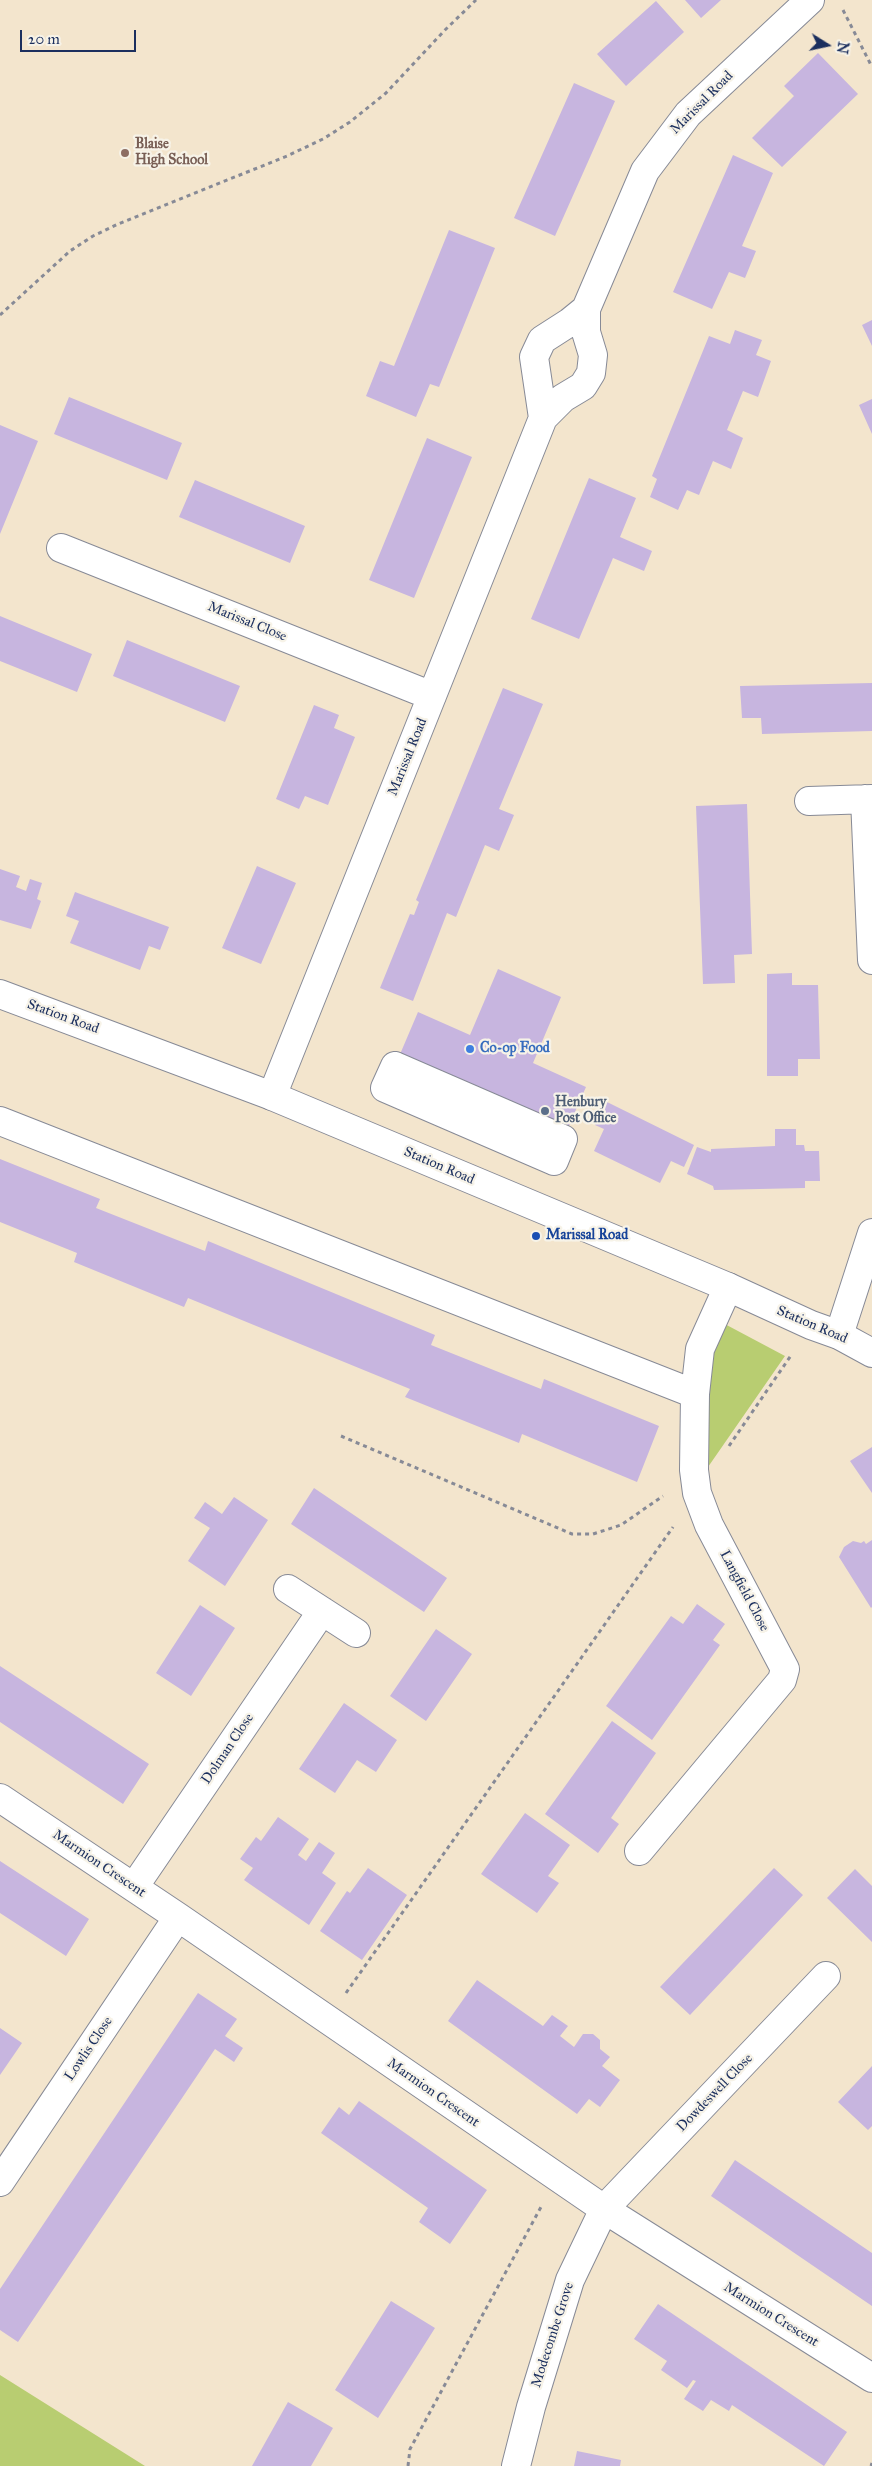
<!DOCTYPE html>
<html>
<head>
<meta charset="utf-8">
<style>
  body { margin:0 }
  #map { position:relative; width:872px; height:2466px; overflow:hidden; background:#f3e5cd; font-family:"IM FELL Great Primer",serif }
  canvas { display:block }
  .north { position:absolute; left:802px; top:20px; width:50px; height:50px; -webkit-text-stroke:4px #f7f3e8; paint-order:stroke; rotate:100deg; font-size:14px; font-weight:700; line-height:20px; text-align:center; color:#1b2f5e }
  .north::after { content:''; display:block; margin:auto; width:18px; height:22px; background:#1b2f5e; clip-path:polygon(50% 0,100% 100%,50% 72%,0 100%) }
  .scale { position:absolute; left:20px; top:30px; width:116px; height:22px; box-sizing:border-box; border:2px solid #1b2f5e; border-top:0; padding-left:6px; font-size:15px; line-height:18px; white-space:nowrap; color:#1b2f5e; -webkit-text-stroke:4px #f7f3e8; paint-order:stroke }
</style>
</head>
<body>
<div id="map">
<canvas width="872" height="2466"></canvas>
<div class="north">N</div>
<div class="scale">20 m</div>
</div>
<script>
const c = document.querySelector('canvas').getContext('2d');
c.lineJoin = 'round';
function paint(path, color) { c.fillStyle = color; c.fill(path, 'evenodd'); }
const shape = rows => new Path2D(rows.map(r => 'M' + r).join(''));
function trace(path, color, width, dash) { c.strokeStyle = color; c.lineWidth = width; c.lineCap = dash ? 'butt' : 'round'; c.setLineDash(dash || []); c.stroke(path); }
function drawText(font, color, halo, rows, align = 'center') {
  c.font = font + ' "IM FELL Great Primer",serif'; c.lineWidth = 4.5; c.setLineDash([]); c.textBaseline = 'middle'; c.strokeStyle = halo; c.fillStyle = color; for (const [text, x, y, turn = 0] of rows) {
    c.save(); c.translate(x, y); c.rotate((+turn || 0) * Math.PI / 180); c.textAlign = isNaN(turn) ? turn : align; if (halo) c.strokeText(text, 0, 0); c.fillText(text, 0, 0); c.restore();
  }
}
const green = shape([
  [721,1322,785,1356,708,1467,706,1424,709,1354],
  [0,2375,145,2466,0,2466]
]);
const building = shape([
  [685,0,721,0,701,18],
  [656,1,684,32,626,86,597,54],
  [818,53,858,94,782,167,752,138,794,96,784,86],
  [574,83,615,101,555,236,514,218],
  [733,155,773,173,742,246,756,251,745,278,729,272,712,309,673,292],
  [449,230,495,248,439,387,430,384,416,417,366,396,380,361,394,366],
  [872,320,872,346,862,325],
  [735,330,762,340,756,355,771,361,758,397,743,391,727,430,743,438,731,469,713,461,699,495,687,490,678,510,650,497,657,479,652,476,709,336,730,344],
  [69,397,182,443,167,480,54,434],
  [872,399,872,434,859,405],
  [0,425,38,441,0,534],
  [427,438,472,457,414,598,369,580],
  [589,478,636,498,620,537,652,551,644,571,613,558,579,639,531,619],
  [195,480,305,526,290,563,179,517],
  [0,616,92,654,77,692,0,661],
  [127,640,240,686,225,722,113,676],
  [872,683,872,731,762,734,761,718,742,718,740,686],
  [503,688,543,704,499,809,514,815,499,851,485,845,456,917,447,913,413,1001,380,988,410,914,414,915,419,902,416,900],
  [314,705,339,715,334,728,355,737,328,805,305,796,299,809,276,799],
  [747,804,752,954,734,955,735,983,703,984,696,806],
  [257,866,296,883,261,964,222,948],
  [0,869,20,876,16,887,26,891,30,879,42,883,37,899,41,901,31,929,0,920],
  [75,892,169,927,160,950,149,946,140,970,70,943,79,921,66,916],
  [498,969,561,997,533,1063,586,1087,563,1139,395,1066,418,1012,470,1035],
  [792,973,792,985,818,985,820,1059,798,1059,798,1076,767,1076,767,974],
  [607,1102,694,1145,684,1167,671,1161,660,1183,594,1151,604,1129,595,1125],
  [775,1129,796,1129,796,1145,804,1145,805,1151,819,1151,820,1181,805,1181,805,1188,714,1190,713,1186,687,1174,697,1147,711,1152,711,1149,775,1146],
  [0,1159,100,1199,96,1208,205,1251,208,1241,435,1335,431,1345,541,1389,544,1379,659,1426,637,1482,522,1434,519,1443,405,1397,410,1389,188,1298,184,1307,74,1262,77,1253,0,1222],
  [872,1447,872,1493,850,1461],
  [314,1488,447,1578,424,1612,291,1524],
  [234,1497,268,1520,225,1586,188,1561,210,1528,194,1518,205,1502,222,1514],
  [872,1540,872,1607,871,1608,839,1557,844,1547,853,1541,861,1543,864,1541,866,1544],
  [697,1604,725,1624,713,1640,720,1645,652,1740,606,1706,671,1616,683,1624],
  [200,1605,235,1628,191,1696,156,1673],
  [436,1629,472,1654,426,1721,390,1696],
  [0,1666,149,1764,123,1804,0,1722],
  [344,1703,397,1740,376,1772,357,1760,335,1793,299,1769],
  [612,1721,656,1753,611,1818,619,1824,598,1853,545,1814],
  [525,1813,570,1845,548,1876,559,1883,537,1913,481,1874],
  [278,1817,309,1839,298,1855,306,1861,319,1842,335,1853,322,1873,336,1883,309,1925,244,1880,253,1868,240,1859,256,1837,261,1841],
  [0,1861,89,1919,66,1956,0,1913],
  [368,1868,407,1895,362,1960,320,1931,347,1891,350,1893],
  [774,1868,803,1895,690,2015,660,1987],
  [855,1869,872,1886,872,1942,827,1898],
  [477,1980,543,2026,552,2015,568,2026,560,2036,574,2047,583,2034,593,2034,600,2040,600,2049,610,2057,602,2066,620,2080,600,2107,589,2099,577,2114,448,2021],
  [198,1993,237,2019,225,2036,243,2048,234,2062,215,2049,18,2342,0,2330,0,2289],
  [0,2028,22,2043,0,2075],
  [872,2066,872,2126,868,2130,838,2102],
  [359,2101,487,2190,450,2244,419,2222,428,2208,321,2133,339,2107,349,2115],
  [735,2160,872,2253,872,2306,711,2196],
  [391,2301,435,2328,378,2418,335,2390],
  [658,2304,847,2432,824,2466,732,2405,729,2411,711,2400,703,2411,684,2399,696,2381,693,2380,687,2388,661,2370,667,2361,634,2339],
  [288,2402,333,2428,311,2466,252,2466],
  [577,2451,621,2460,620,2466,574,2466]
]);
const path = shape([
  [843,10,872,67],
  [0,315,70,251,93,236,118,224,287,156,323,139,350,122,386,93,445,30,476,0],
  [341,1436,572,1534,593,1534,621,1525,663,1496],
  [729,1446,792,1354],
  [346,1993,673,1527],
  [408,2466,410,2449,541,2207],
  [871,2466,872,2463]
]);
const street = shape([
  [543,418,534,357,542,340,570,322,586,309],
  [61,548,432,696],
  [865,799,872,960],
  [809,801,872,799],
  [395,1066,563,1139,554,1161,385,1088,395,1066],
  [272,1096,543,418,563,398,583,386,591,373,593,355,586,332,586,309,645,171,688,114,810,0],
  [0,1121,695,1394],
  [839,1335,872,1233],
  [288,1589,356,1633],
  [0,1798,178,1917,604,2209,872,2378],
  [639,1851,782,1680,785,1669,709,1525,697,1493,694,1470,695,1394,700,1349,728,1287],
  [134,1887,322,1611],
  [0,2182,178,1917],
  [516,2466,531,2407,570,2280,604,2209,826,1976]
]);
const secondary = shape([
  [0,994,272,1096,728,1287,811,1325,839,1335,872,1353]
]);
const markers = [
  [125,153,5,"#8d6e63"],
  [470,1049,5,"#3f7fe0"],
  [545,1111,5,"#5c6f8a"],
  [536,1236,5,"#1a4fb4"]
];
const streetNames = [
  ["Marissal Road",702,103,-45],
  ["Marissal Close",247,622,22],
  ["Marissal Road",408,757,-68],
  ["Station Road",63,1017,20],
  ["Station Road",439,1166,23],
  ["Station Road",812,1325,23],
  ["Langfield Close",744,1591,62],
  ["Dolman Close",228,1749,-56],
  ["Marmion Crescent",99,1864,34],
  ["Lowlis Close",89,2049,-56],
  ["Marmion Crescent",433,2093,35],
  ["Dowdeswell Close",715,2093,-46],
  ["Marmion Crescent",771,2315,32],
  ["Modecombe Grove",553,2335,-72]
];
const educationNames = [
  ["Blaise",135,145],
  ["High School",135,161]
];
const shopNames = [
  ["Co-op Food",480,1049]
];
const serviceNames = [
  ["Henbury",555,1103],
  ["Post Office",555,1119]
];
const transitNames = [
  ["Marissal Road",546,1236]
];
paint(green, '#b8cd71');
paint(building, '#c7b5df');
trace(street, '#878a96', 30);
trace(secondary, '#878a96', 30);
trace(path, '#878a96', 3, [4, 4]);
trace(street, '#fff', 28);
trace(secondary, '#fff', 28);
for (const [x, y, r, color] of markers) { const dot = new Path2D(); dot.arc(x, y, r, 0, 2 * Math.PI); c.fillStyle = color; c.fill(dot); trace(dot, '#f7f3e8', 2); }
drawText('14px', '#1b2f5e', '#f7f3e8', streetNames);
drawText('bold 14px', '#785e54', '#f7f3e8', educationNames, 'left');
drawText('bold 14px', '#366cbe', '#f7f3e8', shopNames, 'left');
drawText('bold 14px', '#4e5e75', '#f7f3e8', serviceNames, 'left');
drawText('bold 14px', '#164399', '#f7f3e8', transitNames, 'left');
</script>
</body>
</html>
